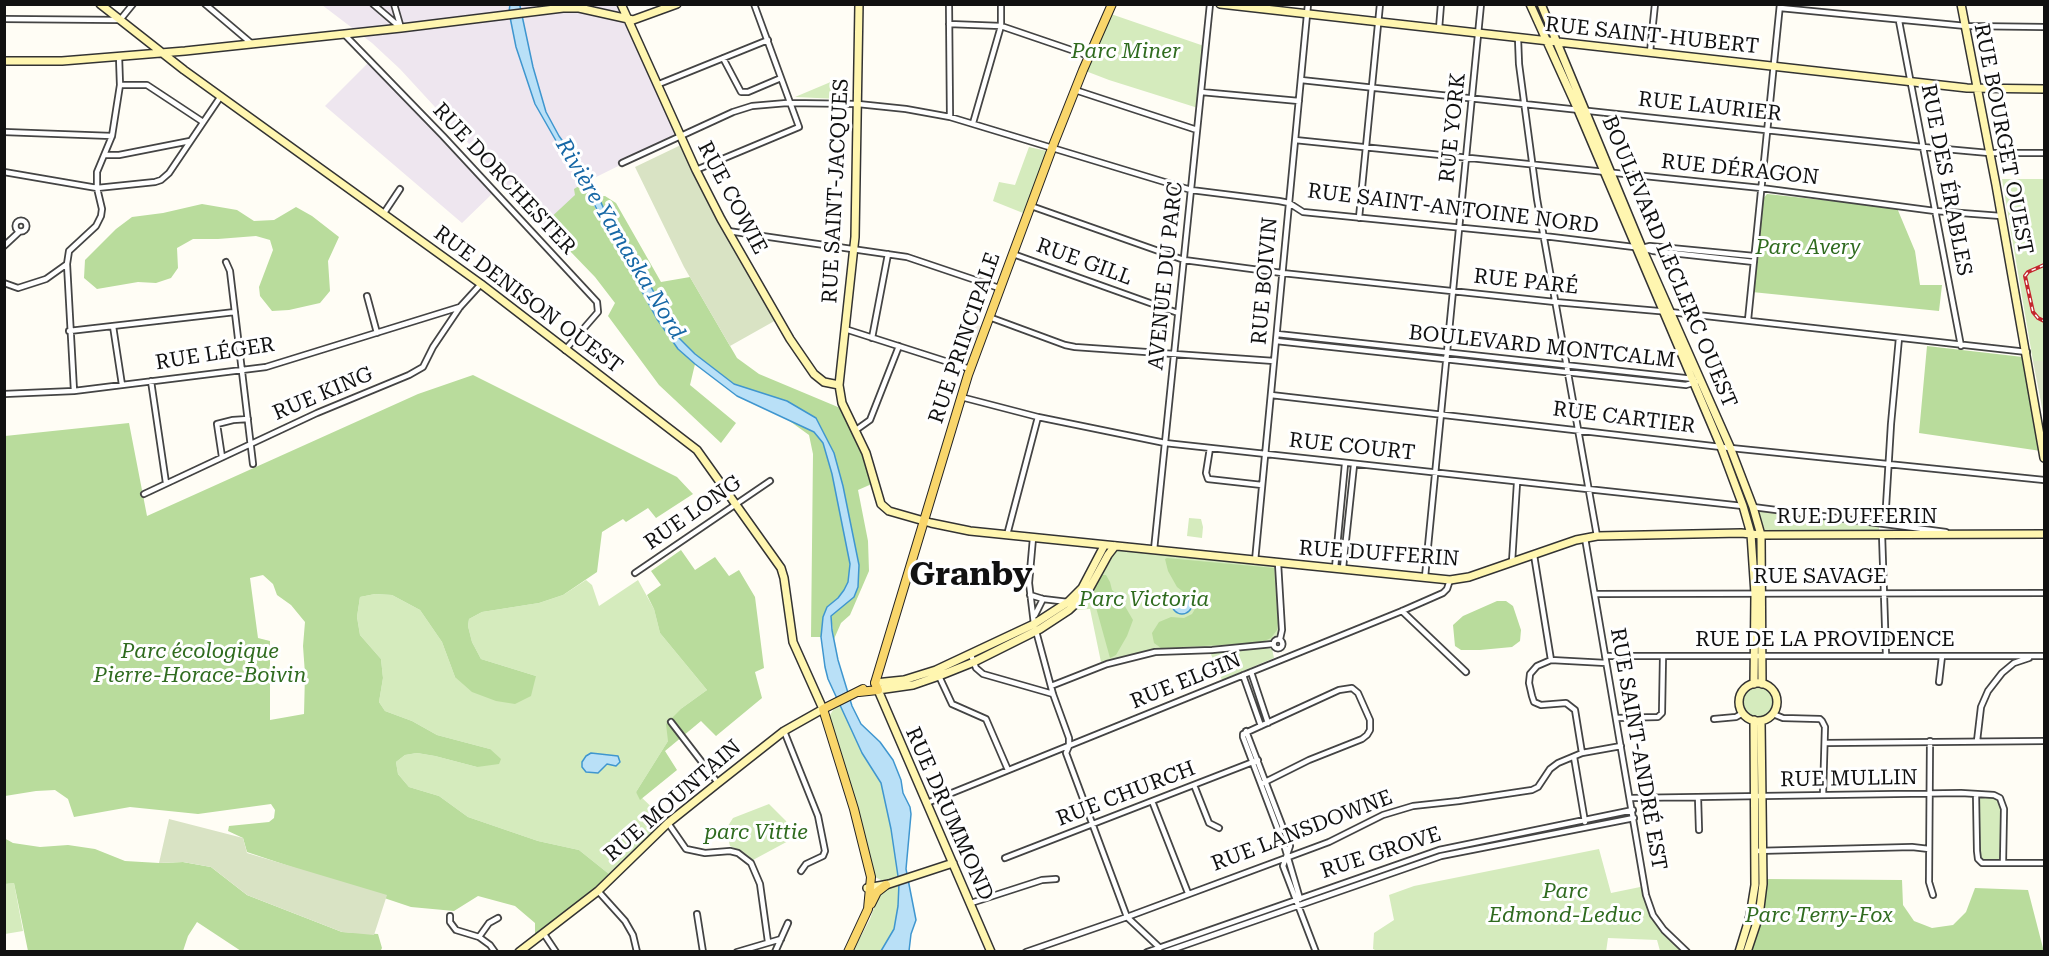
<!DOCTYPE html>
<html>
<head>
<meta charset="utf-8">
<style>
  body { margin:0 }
  #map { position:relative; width:2049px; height:956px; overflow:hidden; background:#fffdf5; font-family:"Roboto Serif",serif }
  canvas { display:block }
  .frame { position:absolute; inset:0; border:6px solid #111; pointer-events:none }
</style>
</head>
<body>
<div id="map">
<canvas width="2049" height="956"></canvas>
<div class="frame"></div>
</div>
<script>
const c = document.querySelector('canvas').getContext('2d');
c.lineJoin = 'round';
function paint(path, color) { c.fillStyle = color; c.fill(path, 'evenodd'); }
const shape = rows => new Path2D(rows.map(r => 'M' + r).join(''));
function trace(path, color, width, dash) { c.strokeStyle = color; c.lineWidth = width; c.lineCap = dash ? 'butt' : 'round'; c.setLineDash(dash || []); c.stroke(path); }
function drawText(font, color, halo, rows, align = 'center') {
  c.font = font + ' "Roboto Serif",serif'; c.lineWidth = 6; c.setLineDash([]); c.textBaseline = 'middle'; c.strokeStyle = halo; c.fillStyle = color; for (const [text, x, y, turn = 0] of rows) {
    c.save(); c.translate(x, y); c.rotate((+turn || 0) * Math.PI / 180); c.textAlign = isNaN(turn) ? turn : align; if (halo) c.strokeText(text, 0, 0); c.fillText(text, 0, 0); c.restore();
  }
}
const industrial = shape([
  [322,5,622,5,681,135,582,184,587,193,550,232,400,69,372,43],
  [369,62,492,194,462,223,325,106]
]);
const green = shape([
  [1108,13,1204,46,1198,108,1109,80,1083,70],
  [833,81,839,99,795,97],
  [1029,147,1047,151,1023,213,993,201,999,182,1015,185],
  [2002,179,2044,179,2044,361,2033,361],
  [1754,509,1879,522,1879,534,1761,535],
  [1189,518,1201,519,1203,527,1202,538,1187,536],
  [1115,547,1278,563,1282,630,1270,642,1155,651,1101,662,1090,609,1073,610],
  [586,580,592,585,599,606,638,580,654,609,660,633,707,690,682,708,668,741,636,792,668,823,632,859,609,874,579,850,538,841,468,817,439,796,409,787,398,774,396,762,405,755,417,753,435,756,477,767,490,749,437,735,412,721,385,711,379,702,383,678,381,659,360,635,357,617,360,597,375,594,392,595,420,610,442,642,455,677,536,676,481,659,472,642,468,626,469,619,482,612,539,603,563,595],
  [1265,648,1272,649,1274,658,1222,680,1210,652],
  '1739 702a19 19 0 1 1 38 0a19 19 0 1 1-38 0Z',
  [841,705,862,753,881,783,891,829,899,883,898,906,894,929,881,951,853,951,870,919,878,896,889,887,887,883,875,877,852,789,830,721,830,715,833,710],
  [1996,793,2003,799,2005,807,2007,864,1978,861,1978,794],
  [769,804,786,821,792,839,753,860,743,852,730,846,726,829,733,818],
  [1599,849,1611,893,1645,886,1653,915,1687,951,1660,951,1657,940,1608,938,1606,952,1379,952,1373,949,1374,933,1394,920,1389,895,1414,886],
  [14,883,23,931,5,934,4,884]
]);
const forest = shape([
  [582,184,657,319,678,349,695,364,690,385,736,423,721,443,659,385,608,316,615,303,595,277,568,249,557,232,546,222,575,195,574,189],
  [1767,194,1897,208,1915,251,1920,285,1942,285,1939,311,1752,292,1763,199],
  [605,196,616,203,661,282,690,277,737,358,759,374,845,410,856,430,874,483,858,490,868,541,869,571,850,615,841,623,834,639,831,616,840,607,859,565,843,486,834,453,816,418,787,401,734,384,695,354,679,338,639,265,597,197],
  [202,204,237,210,254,221,274,220,296,207,312,216,339,237,328,261,330,291,320,303,289,310,272,311,260,296,259,287,273,250,270,240,256,236,218,239,193,239,177,248,178,268,171,278,156,283,138,282,97,289,84,278,85,260,116,229,132,217,163,213],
  [1927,346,2023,357,2041,451,1919,433],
  [473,375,677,477,693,494,656,518,648,508,626,522,623,519,602,532,597,572,563,595,539,603,482,612,469,619,468,626,472,642,481,659,536,676,531,696,515,704,496,701,472,692,455,677,442,642,420,610,392,595,375,594,360,597,357,617,360,635,381,659,383,678,379,702,385,711,412,721,437,735,490,749,501,759,499,764,477,767,435,756,417,753,405,755,396,762,398,774,409,787,439,796,468,817,538,841,579,850,609,874,595,888,535,938,535,923,515,906,478,896,454,911,411,907,247,852,243,838,228,831,229,826,269,822,274,818,275,810,271,804,198,814,130,807,74,817,68,799,55,790,36,791,5,796,5,436,129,423,147,516,418,394],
  [263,575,273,584,277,595,291,605,305,622,303,646,305,674,304,714,270,720,270,641,258,638,250,578],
  [784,417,814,432,823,443,832,474,850,564,848,582,844,590,838,598,827,607,823,617,821,637,811,637,813,454,809,435],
  [681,550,695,570,715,557,729,576,739,570,755,597,764,668,755,672,762,698,716,736,701,721,665,751,677,770,640,800,636,792,668,741,666,724,682,708,707,690,660,633,654,609,647,595,661,585,651,571],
  [1167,558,1274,568,1278,623,1277,630,1271,638,1260,643,1161,648,1154,643,1152,633,1159,622,1171,617,1184,618,1192,614,1195,609,1194,600,1177,587,1168,571,1165,559],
  [1102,575,1106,575,1110,582,1112,590,1119,596,1133,620,1127,636,1116,655,1110,658,1092,593],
  [1497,601,1506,601,1513,606,1521,630,1520,641,1512,647,1480,650,1461,650,1455,646,1453,625,1463,616],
  [4,838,13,843,40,847,68,845,95,849,125,861,159,863,183,862,211,867,247,895,342,932,378,934,382,948,380,952,241,951,197,922,188,936,183,951,28,951,14,883,5,884],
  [1765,879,1902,880,1903,905,1914,921,1932,928,1953,925,1966,912,1975,888,2028,890,2044,952,1750,952]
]);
const cemetery = shape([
  [685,143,696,170,778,319,730,346,684,267,635,167],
  [2033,361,2044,361,2044,418],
  [169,819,243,838,247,853,387,895,374,935,342,932,247,895,211,867,183,862,159,863]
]);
const plaza = shape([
  [965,320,985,328,980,341,960,334]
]);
const water = shape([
  [510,4,521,5,520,6,533,67,546,112,559,136,591,181,604,209,639,265,679,338,695,354,734,384,787,401,816,418,834,453,843,486,859,565,858,587,854,597,831,616,832,630,838,660,852,706,861,724,880,742,893,760,901,780,903,793,910,807,911,814,906,869,916,920,911,934,909,951,881,951,894,929,898,906,899,883,891,829,881,783,862,753,851,729,828,679,825,667,821,637,823,617,827,607,838,598,844,590,848,582,850,564,832,474,823,443,814,432,737,396,695,364,678,349,657,319,576,171,559,146,535,104,516,47,509,12,510,4],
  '1172 604a10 10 0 1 1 20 0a10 10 0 1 1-20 0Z',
  [591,753,618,756,620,762,616,766,607,764,598,773,586,772,582,767,582,762,586,756,591,753]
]);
const street = shape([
  [205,4,251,43],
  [373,4,401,28],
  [394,4,401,28],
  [949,4,950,117],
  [1780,8,1966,26,2044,27],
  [4,19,120,20,133,4],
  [1899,21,1961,346],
  [949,24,1001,26,1089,56],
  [1439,29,1441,4],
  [344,34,443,136,597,302,598,312,565,350],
  [1518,38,1519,64,1537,199,1597,536],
  [1650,52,1655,4],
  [723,58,741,92,748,92,781,78],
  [1301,80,1923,147,1989,153,2044,153],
  [659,84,768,40],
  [120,85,147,85,203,122],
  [1075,90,1197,130],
  [1201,92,1299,101],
  [973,123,1001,26,1001,4],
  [4,132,112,136],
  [1295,140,1761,188,1935,211,2001,216],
  [106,155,119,155,190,141],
  [622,163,733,112,752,106,787,103,858,104,906,109,950,117,1191,190,1279,201,1289,203,1303,212,1544,236,1642,248,1653,251,1754,262],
  [696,170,799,127,754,4],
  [4,172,97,188,155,182,161,180,169,173,221,96],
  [1031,206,1184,260,1282,273,1555,302,1670,312,2027,352],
  [384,213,400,189],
  [1359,218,1380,4],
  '15.5 226a5.5 5.5 0 1 1 11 0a5.5 5.5 0 1 1-11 0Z',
  [728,231,907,257,999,288],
  [4,246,19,232],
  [1642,248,1650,246,1754,256],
  [1013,254,1178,313],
  [226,262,230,271,253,464],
  [67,264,74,391],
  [4,283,18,288,46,279,67,264,69,251,96,226,101,216,102,209,97,188,97,172,112,136,120,85,119,56],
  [367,296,377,333],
  [989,317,1065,345,1075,347,1274,361],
  [1748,320,1780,4],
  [113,326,122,385],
  [845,329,970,369],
  [69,331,235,312],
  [1277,334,1694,379],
  [872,338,888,254],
  [1276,341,1686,385,1696,382],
  [151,381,166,483],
  [4,394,74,391,266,367,460,307],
  [1271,395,1721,447,2044,480],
  [961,397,1038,417,1165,443,1743,506],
  [856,430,870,420,899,346],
  [1210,448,1206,473,1208,479,1262,485],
  [222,457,217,424,233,420,248,419],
  [144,494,317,413,409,375,423,367,433,347,460,307,481,284],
  [1753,507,1946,532],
  [1885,523,1891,424,1899,338],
  [1882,534,1886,655],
  [1007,535,1038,417],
  [1033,538,1029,583,1034,624],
  [1585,538,1646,895,1653,915,1664,930,1687,952],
  [1154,550,1210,4],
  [1534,555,1551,660,1606,663],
  [1255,561,1308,4],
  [1512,562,1517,483],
  [1278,563,1282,630,1280,639],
  [1335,568,1345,464],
  [1343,568,1354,465],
  [635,573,770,481],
  [1425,577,1481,4],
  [1595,594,2044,593],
  [1030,595,1043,599,1068,602],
  [1402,611,1466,672],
  [1035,615,1043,599],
  [1036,631,1053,694,1069,738,1069,746,1066,753,1127,917,1160,948],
  '1273.5 644a4.5 4.5 0 1 1 9 0a4.5 4.5 0 1 1-9 0Z',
  [971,655,976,668,983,674,1053,694],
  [1605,656,2044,656],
  [1551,660,1537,666,1530,674,1529,683,1532,696,1534,702,1541,705,1566,703,1575,710,1582,753],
  [1251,672,1268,723],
  [938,674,952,704,986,719,1008,770],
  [1243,675,1261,726],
  [1939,682,1942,656],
  [1051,686,1107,664,1155,652,1212,650,1273,644],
  [1773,714,1783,718,1820,719,1822,721,1825,727,1823,795],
  [1616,718,1658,717,1662,713,1663,656],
  [1714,719,1736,717,1743,713],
  [671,722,718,783],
  [784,731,818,816,825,851,823,856,806,864,801,871],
  [1246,731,1290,846,1283,866,1316,952],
  [1930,741,1929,882,1933,895],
  [1977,741,1981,707,1988,691,2002,673,2014,663,2029,658],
  [1825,743,2044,741],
  [1574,757,1585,822],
  [1261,784,1309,760,1362,739,1367,735,1370,730,1370,720,1358,693,1352,688,1339,690,1243,734,1243,737,1285,848,1300,899],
  [1194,785,1209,823,1219,828],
  [1976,794,1977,851,1978,859,1982,863,2044,863],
  [1698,797,1699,830],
  [1631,798,1961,793,1994,795,2000,798,2004,809,2003,863],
  [1152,801,1188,893],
  [927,803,1402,611,1443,593,1447,589,1450,580],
  [668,823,686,849,705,853,730,851,738,853,751,863,760,884,768,942],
  [1755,851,1912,847,1929,849],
  [1005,858,1258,760],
  [598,891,625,921,633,935,637,952],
  [971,903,1042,880,1056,879],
  [697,914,703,952],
  [450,916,450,922,456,930,479,937,490,945,495,952],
  [544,934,556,952],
  [479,937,489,923,498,918],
  [737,952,781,939],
  [775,952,788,923],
  [1026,952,1127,917,1329,842,1383,815,1413,806,1459,801,1532,790,1538,787,1550,769,1558,763,1582,753,1621,746],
  [1147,952,1439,850,1633,810],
  [1165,952,1441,856,1634,818]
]);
const secondary = shape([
  [100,4,184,70,481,284,697,450,781,568,784,578,793,642,823,709,784,731,718,783,668,823,598,891,519,952],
  [621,4,696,170,721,219,790,339,814,374,824,382,839,385],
  [859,4,855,237,839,385,842,403,866,453,881,504,889,511,931,523,970,531,1450,580,1469,577,1576,540,1597,536,1741,533,1761,535,2044,534],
  [1220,4,1967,88,2044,89],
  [1530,4,1578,110,1721,447,1743,506,1751,534,1755,594,1754,684],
  [1541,4,1642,248,1730,447,1753,507,1761,535,1762,684],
  [1961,4,1996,185,2044,458],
  [4,61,62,61,185,51,401,28,563,8,579,8,633,20,677,4],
  [875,683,904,680,936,670,1034,624,1068,602,1082,588,1104,546],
  '1739 702a19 19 0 1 1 38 0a19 19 0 1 1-38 0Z',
  [867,888,889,884,953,863],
  [991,952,878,690,913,685,939,676,974,662,1040,629,1069,610,1087,593,1108,555,1115,546],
  [1739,952,1750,916,1755,885,1754,720],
  [1747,952,1759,916,1763,884,1761,721]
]);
const primary = shape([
  [859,692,878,690,875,683,968,375,1054,143,1083,70,1112,4],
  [871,904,877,892,886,885],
  [848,952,868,909,871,877,854,809,823,709,863,689]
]);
const rail = shape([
  [2044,265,2028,272,2025,276,2033,312,2038,318,2044,321]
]);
const streetNames = [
  ["RUE SAINT-HUBERT",1652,36,6],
  ["RUE LAURIER",1710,107,6],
  ["RUE YORK",1453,128,-84],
  ["RUE BOURGET OUEST",2003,139,79],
  ["RUE DÉRAGON",1740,170,6],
  ["RUE DORCHESTER",504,179,47],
  ["RUE DES ÉRABLES",1946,180,79],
  ["RUE SAINT-JACQUES",836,191,-87],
  ["RUE COWIE",732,198,62],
  ["RUE SAINT-ANTOINE NORD",1453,209,7],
  ["RUE GILL",1084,262,20],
  ["BOULEVARD LECLERC OUEST",1669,262,67],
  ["AVENUE DU PARC",1166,276,-84],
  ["RUE BOIVIN",1265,281,-85],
  ["RUE PARÉ",1526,282,6],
  ["RUE DENISON OUEST",528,300,37],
  ["RUE PRINCIPALE",965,338,-71],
  ["BOULEVARD MONTCALM",1542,347,6],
  ["RUE LÉGER",215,354,-9],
  ["RUE KING",323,394,-23],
  ["RUE CARTIER",1624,418,7],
  ["RUE COURT",1352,447,6],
  ["RUE LONG",693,513,-35],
  ["RUE DUFFERIN",1857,517],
  ["RUE DUFFERIN",1379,554,4],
  ["RUE SAVAGE",1820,577],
  ["RUE DE LA PROVIDENCE",1825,640],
  ["RUE ELGIN",1186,681,-22],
  ["RUE SAINT-ANDRÉ EST",1638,749,80],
  ["RUE MULLIN",1849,779,-1],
  ["RUE CHURCH",1126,794,-21],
  ["RUE MOUNTAIN",673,801,-41],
  ["RUE DRUMMOND",949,814,66],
  ["RUE LANSDOWNE",1302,831,-21],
  ["RUE GROVE",1381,853,-18]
];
const parkNames = [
  ["Parc Miner",1126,52],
  ["Parc Avery",1808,248],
  ["Parc Victoria",1144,600],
  ["Parc écologique",200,652],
  ["Pierre-Horace-Boivin",200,676],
  ["parc Vittie",756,833],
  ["Parc",1565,892],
  ["Edmond-Leduc",1565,916],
  ["Parc Terry-Fox",1819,916]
];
const waterNames = [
  ["Rivière Yamaska Nord",620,239,59]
];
const townNames = [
  ["Granby",971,575]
];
paint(industrial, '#eee6ef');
paint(green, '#d5ebbd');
paint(forest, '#b9dc9c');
paint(cemetery, '#d9e3c4');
paint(plaza, '#f1ede2');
paint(water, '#b9e0f7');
trace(water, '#3f96cf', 1.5);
trace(street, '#444', 8);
trace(secondary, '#333', 10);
trace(primary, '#222', 10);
trace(street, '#fff', 4.5);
trace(secondary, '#fff6b0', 7);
trace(primary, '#f9d66b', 8);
trace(rail, '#c4262e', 4);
trace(rail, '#fff', 1.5, [4.5]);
drawText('21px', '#111', '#fff', streetNames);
drawText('italic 21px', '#2f6b1f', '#fff', parkNames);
drawText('italic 22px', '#1768a6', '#fff', waterNames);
drawText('bold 33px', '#111', '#fff', townNames);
</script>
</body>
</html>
